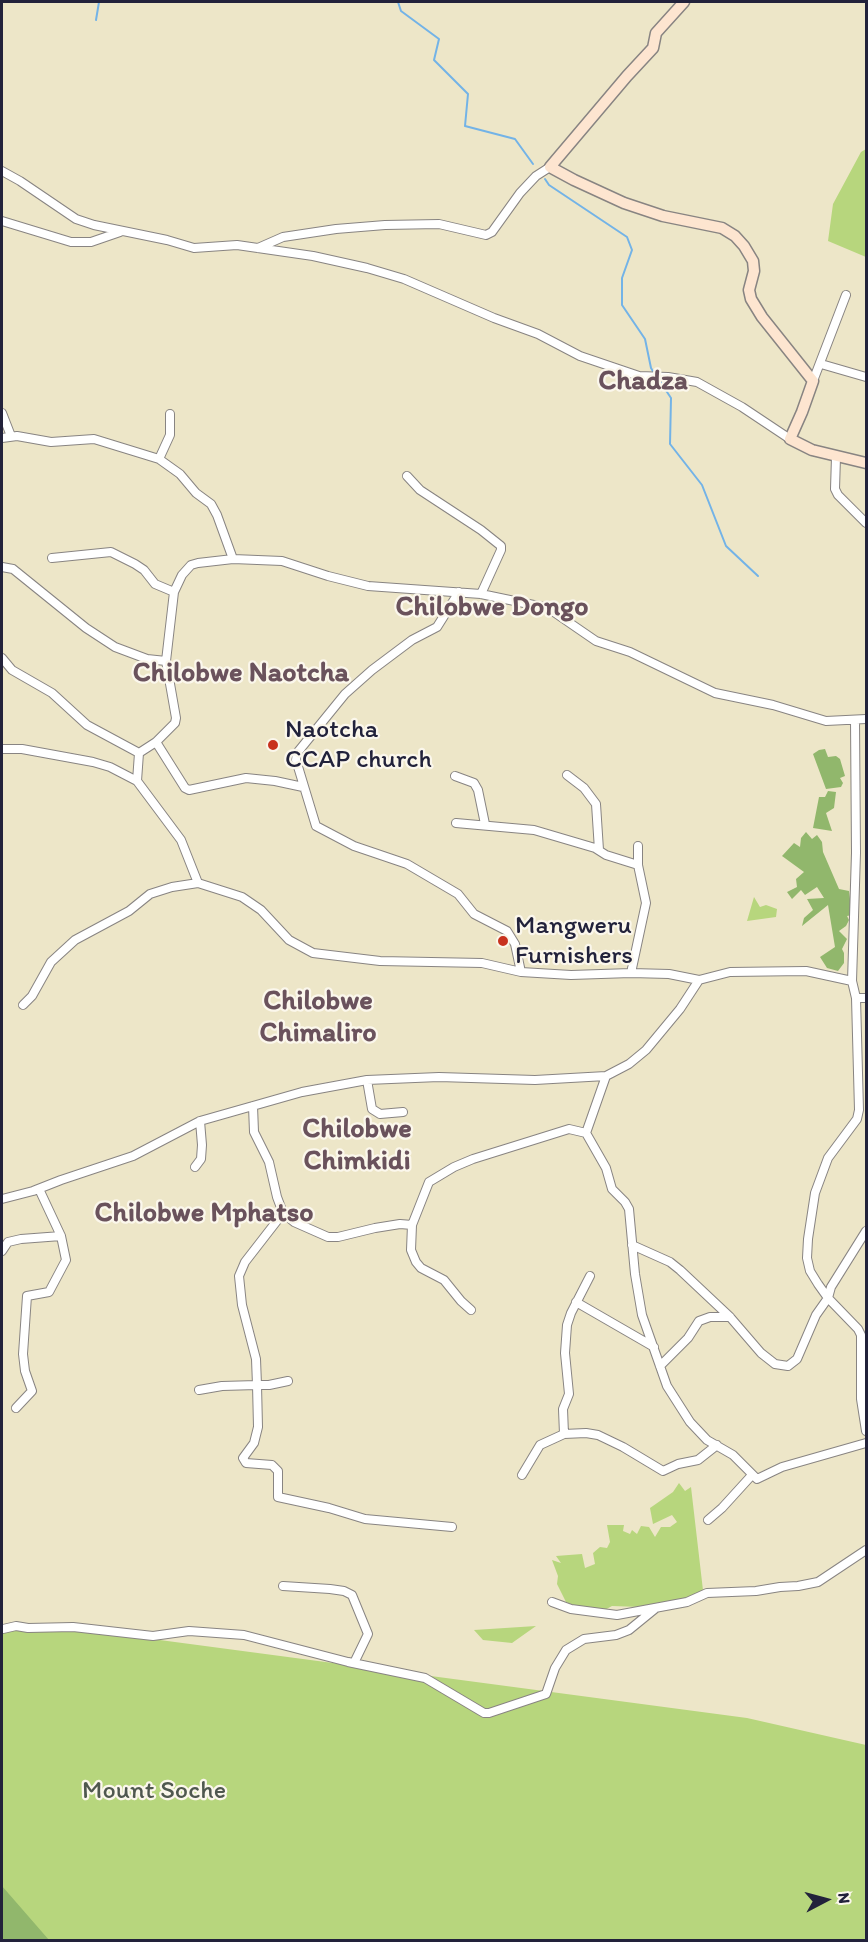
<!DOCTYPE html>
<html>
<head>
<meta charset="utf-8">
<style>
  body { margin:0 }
  #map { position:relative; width:868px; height:1942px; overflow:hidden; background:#ede6c8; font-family:Itim,sans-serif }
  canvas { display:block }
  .frame { position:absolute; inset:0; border:3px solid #22223b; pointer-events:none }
  .north { position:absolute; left:796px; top:1870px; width:60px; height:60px; -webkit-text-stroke:4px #fbf7ec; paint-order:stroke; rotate:84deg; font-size:16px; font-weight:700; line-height:24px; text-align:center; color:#22223b }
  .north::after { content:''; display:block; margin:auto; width:21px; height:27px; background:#22223b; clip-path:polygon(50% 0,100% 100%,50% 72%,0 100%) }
</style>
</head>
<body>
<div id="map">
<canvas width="868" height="1942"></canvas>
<div class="frame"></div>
<div class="north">N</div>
</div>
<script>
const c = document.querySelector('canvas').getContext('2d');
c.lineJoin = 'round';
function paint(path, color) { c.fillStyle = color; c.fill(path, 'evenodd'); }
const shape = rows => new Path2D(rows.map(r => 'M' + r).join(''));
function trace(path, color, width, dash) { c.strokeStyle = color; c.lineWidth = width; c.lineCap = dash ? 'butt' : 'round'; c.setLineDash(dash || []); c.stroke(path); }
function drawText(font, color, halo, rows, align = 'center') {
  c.font = font + ' Itim,sans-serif'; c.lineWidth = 4.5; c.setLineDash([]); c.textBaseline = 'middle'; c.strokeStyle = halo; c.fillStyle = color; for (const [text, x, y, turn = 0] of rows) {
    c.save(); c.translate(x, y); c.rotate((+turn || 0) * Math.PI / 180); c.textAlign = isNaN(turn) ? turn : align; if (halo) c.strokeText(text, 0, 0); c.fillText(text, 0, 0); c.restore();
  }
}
const green = shape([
  [866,149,866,257,828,241,833,204,861,152],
  [754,897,760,907,766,905,777,909,776,917,747,921],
  [679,1483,685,1491,691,1487,704,1599,689,1605,641,1607,612,1606,601,1612,580,1608,566,1602,557,1584,558,1576,552,1560,561,1563,556,1556,582,1554,585,1568,595,1564,593,1553,600,1547,607,1548,610,1542,607,1525,624,1525,623,1531,630,1534,632,1530,637,1534,641,1526,649,1527,655,1537,661,1527,670,1527,677,1522,672,1515,653,1524,650,1508,673,1492],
  [536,1626,512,1643,483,1640,474,1630],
  [77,1629,747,1718,866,1745,866,1940,2,1940,2,1631]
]);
const forest = shape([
  [825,749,828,757,836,756,840,759,845,776,840,778,843,783,841,787,826,789,813,754,819,750],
  [828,791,836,792,834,808,826,813,832,831,813,828,819,797,825,797],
  [806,832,812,839,817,835,822,842,823,852,839,889,849,891,852,915,847,916,849,920,846,926,839,931,847,939,842,949,844,953,844,963,838,971,827,968,820,957,835,947,828,905,802,926,804,918,813,910,807,899,824,898,817,887,805,895,801,890,792,899,787,892,797,887,796,879,804,872,782,856,794,843,800,847,801,838],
  [2,1886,49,1940,2,1940]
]);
const stream = shape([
  [398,2,401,11,439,39,434,60,468,94,465,126,515,139,533,164],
  [96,20,99,2],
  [545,179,549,185,627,237,632,250,622,278,622,305,645,339,651,368,654,373],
  [659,380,671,398,670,444,702,485,726,546,758,576]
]);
const street = shape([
  [2,171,20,181,76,219,94,225,167,240,194,248,237,245,313,256,367,268,404,279,494,318,538,334,580,356,639,376,668,377,697,382,742,407,790,439],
  [2,221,71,242,91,242,120,232],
  [258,248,283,237,336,229,385,225,439,224,486,235,492,232,520,193,536,176,550,167],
  [821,364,866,377],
  [813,381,846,295],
  [2,413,11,436],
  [2,438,17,436,51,442,94,439,159,459,180,474,196,493,211,504,217,515,233,559],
  [836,457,835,489,838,495,866,523],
  [159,459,170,435,170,414],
  [407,476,420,490,481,530,501,546,501,550,481,594],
  [52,558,111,552,135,564,144,570,155,584,174,592],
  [2,567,13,569,86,628,115,647,147,659,166,661],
  [459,592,437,627,412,640,372,670,345,694,297,753,296,760,316,826,354,846,407,864,458,894,474,914,507,931,515,944,521,972],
  [2,658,12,670,52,693,87,725,139,753],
  [855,720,856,853,852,981,856,998,859,1110,857,1119,828,1158,815,1193,808,1239,807,1258,810,1271,818,1284,828,1298,858,1329,861,1335,861,1399,866,1431],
  [156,742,185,788,189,790,246,778,275,781,303,787],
  [2,749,22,749,93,762,110,767,137,781],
  [567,775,584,788,596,804,599,850],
  [455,776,474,783,478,790,485,824],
  [456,823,534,830,595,848,606,855,638,865],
  [198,883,181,840,137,781,139,753,156,742,175,723,176,718,166,661,174,592,182,575,191,565,198,563,233,559,282,561,328,576,368,586,481,594,548,608,596,641,630,652,715,693,773,705,826,721,866,719],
  [631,973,646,903,638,865,638,846],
  [856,998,866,998],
  [23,1005,32,996,51,962,75,940,129,911,150,894,172,887,198,883,242,897,261,910,289,940,313,953,380,961,482,963,521,972,571,975,631,973,669,974,699,980],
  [367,1080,372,1109,380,1114,403,1112],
  [253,1106,254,1132,269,1162,277,1197,283,1213],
  [586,1133,606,1076],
  [195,1167,201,1159,202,1145,200,1121],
  [2,1199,33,1191,61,1180,133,1156,200,1121,302,1092,367,1080,439,1077,535,1080,606,1076,629,1064,646,1050,680,1009,699,980,730,972,806,971,852,981],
  [283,1213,294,1222,328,1237,338,1237,375,1228,400,1224,412,1225,411,1250,416,1262,421,1268,444,1280,461,1301,471,1310],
  [412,1225,429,1182,454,1167,473,1159,569,1129,586,1133,606,1168,612,1189,625,1202,629,1209,635,1274,642,1315,667,1386,690,1422,707,1440,733,1455,757,1479,782,1467,866,1443],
  [632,1245,670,1262,680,1270,730,1317,761,1353,775,1364,788,1366,797,1359,816,1315,828,1298,831,1287,866,1231],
  [2,1251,8,1242,21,1239,61,1236],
  [576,1302,654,1347],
  [660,1366,688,1338,699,1321,710,1317,730,1317],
  [288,1381,269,1385,257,1385,258,1427,254,1443,243,1458,246,1463,272,1465,278,1471,278,1497,329,1508,365,1519,452,1527],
  [199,1390,222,1386,257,1385,256,1359,242,1305,239,1276,245,1262,283,1213],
  [16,1408,32,1391,25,1371,23,1354,27,1296,49,1292,66,1260,61,1236,39,1189],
  [564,1434,563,1409,569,1394,565,1353,567,1325,571,1313,590,1276],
  [522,1475,540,1445,564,1434,586,1433,598,1435,623,1447,663,1471,678,1464,698,1460,717,1445],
  [708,1520,722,1508,752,1475],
  [283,1586,330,1589,344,1591,352,1595,368,1634,354,1663],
  [552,1602,571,1609,617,1615,687,1602,707,1593,756,1591,780,1587,798,1586,818,1582,866,1550],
  [3,1629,16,1626,28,1628,73,1627,153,1636,189,1631,244,1635,348,1662,425,1678,484,1713,489,1713,546,1694,555,1668,566,1650,584,1639,616,1635,629,1630,656,1608]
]);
const secondary = shape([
  [684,2,656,33,653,48,627,76,550,167,574,180,624,203,663,216,722,228,735,236,744,246,753,261,754,271,749,290,751,299,762,317,813,381,802,412,790,439,812,450,866,463]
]);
const markers = [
  [273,745,6,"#c8321e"],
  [503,941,6,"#c8321e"]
];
const poiNames = [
  ["Naotcha",285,730],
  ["CCAP church",285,760],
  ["Mangweru",515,926],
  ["Furnishers",515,956]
];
const parkNames = [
  ["Mount Soche",154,1791]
];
const quarterNames = [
  ["Chadza",643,382],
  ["Chilobwe Dongo",492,608],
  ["Chilobwe Naotcha",241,674],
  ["Chilobwe",318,1002],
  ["Chimaliro",318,1034],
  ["Chilobwe",357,1130],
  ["Chimkidi",357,1162],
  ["Chilobwe Mphatso",204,1214]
];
paint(green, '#b7d67d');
paint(forest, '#91b76c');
trace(stream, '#73b3e7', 2);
trace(street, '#888482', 10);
trace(secondary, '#888482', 13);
trace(street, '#fff', 8);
trace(secondary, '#fde5d0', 10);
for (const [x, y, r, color] of markers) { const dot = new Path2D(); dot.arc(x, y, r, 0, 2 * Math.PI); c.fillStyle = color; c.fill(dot); trace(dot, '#fbf7ec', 2); }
drawText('26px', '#22223b', '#fbf7ec', poiNames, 'left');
drawText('26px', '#4f584f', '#fbf7ec', parkNames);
drawText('bold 28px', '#6a525c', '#fbf7ec', quarterNames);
</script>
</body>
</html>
